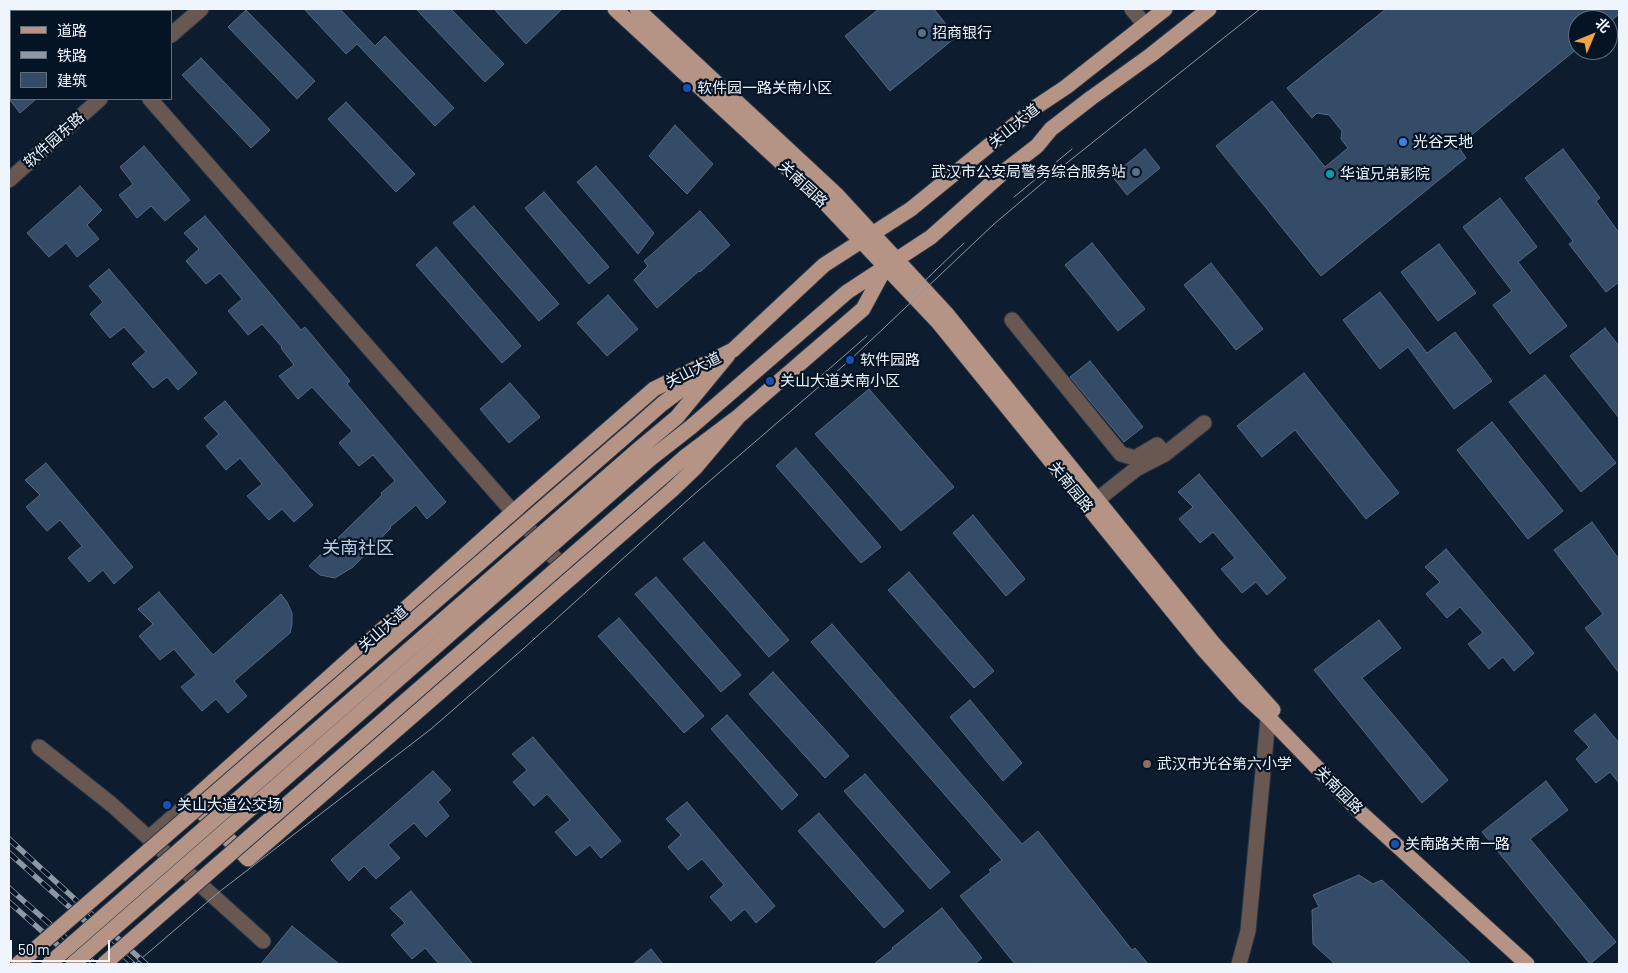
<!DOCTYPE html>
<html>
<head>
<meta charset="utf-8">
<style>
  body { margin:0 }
  #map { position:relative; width:1628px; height:973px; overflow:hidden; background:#0d1d2f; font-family:Barlow,"Noto Sans SC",sans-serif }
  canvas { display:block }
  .frame { position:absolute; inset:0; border:10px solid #eef5fd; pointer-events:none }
  .legend { position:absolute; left:10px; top:10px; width:162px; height:90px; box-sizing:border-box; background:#051425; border:1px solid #626e7b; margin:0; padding:6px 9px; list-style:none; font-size:15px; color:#eef5fd }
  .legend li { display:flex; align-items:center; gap:10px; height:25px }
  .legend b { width:25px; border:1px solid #626e7b }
  .north { position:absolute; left:1568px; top:10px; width:50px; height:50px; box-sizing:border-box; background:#051425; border:1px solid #626e7b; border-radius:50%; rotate:45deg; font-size:14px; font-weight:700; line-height:20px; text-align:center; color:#eef5fd }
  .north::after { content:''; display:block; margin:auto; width:18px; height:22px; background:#f2a541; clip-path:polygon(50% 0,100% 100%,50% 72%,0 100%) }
  .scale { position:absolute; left:10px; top:940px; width:100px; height:22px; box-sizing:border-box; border:2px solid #eef5fd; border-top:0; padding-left:6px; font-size:15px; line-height:18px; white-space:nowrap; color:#eef5fd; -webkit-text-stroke:4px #051425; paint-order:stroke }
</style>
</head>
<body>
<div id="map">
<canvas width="1628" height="973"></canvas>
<div class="frame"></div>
<ul class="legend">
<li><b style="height:6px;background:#b69485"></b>道路</li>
<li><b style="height:6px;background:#8d98a4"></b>铁路</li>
<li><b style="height:14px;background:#344c67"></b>建筑</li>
</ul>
<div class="north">北</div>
<div class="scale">50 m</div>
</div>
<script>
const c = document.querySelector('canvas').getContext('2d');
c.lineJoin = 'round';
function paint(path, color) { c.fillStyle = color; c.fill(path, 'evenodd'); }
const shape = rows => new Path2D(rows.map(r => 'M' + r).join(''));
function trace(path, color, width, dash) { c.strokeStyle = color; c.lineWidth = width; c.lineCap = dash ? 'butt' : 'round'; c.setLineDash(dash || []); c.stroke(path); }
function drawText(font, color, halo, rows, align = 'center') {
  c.font = font + ' Barlow,"Noto Sans SC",sans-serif'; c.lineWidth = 4.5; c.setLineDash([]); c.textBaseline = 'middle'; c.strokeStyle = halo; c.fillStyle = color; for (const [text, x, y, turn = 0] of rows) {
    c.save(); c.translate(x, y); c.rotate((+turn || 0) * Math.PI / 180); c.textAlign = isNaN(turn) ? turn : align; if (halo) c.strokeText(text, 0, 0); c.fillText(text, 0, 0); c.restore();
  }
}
const building = shape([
  [304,9,340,9,375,46,385,36,454,108,435,126,357,44,346,54,304,9],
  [416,9,451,9,504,64,485,82,416,9],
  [494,9,562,9,526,44,494,9],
  [879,9,934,9,956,37,890,91,845,36,879,9],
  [1386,9,1619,9,1619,14,1612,20,1578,20,1578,48,1458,146,1466,158,1321,276,1216,146,1272,101,1325,167,1348,148,1341,139,1342,131,1329,115,1317,113,1312,118,1287,88,1386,9],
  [246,10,315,81,297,99,228,27,246,10],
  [201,58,270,130,251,148,182,75,201,58],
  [9,99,36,99,20,113,9,99],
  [346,102,415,174,396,192,328,119,346,102],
  [675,125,713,164,687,194,649,156,675,125],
  [144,146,190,200,165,221,151,206,137,218,119,195,133,184,120,167,144,146],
  [1145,149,1160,168,1127,195,1112,176,1145,149],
  [1563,149,1600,198,1596,201,1619,233,1619,282,1606,292,1569,244,1573,241,1525,178,1563,149],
  [596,166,654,233,638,254,577,182,596,166],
  [80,186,102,210,87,225,99,239,77,257,66,243,49,257,27,233,80,186],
  [544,192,609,267,589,284,525,208,544,192],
  [1500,198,1537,247,1518,262,1567,326,1530,354,1493,305,1512,291,1463,227,1500,198],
  [474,206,559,304,539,321,453,223,474,206],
  [700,211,730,245,700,272,699,271,657,308,634,280,648,266,644,261,700,211],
  [205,216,301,330,305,327,350,381,347,384,446,502,427,519,416,505,390,527,391,528,353,567,335,578,320,575,309,566,382,495,381,493,395,481,373,455,359,466,339,443,352,431,312,387,298,399,279,376,294,365,281,348,282,347,262,324,248,335,228,311,242,299,220,273,206,284,186,261,199,249,184,233,205,216],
  [1092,243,1145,309,1118,331,1065,265,1092,243],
  [1439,244,1476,293,1438,321,1401,272,1439,244],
  [436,247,521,346,502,363,416,265,436,247],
  [1211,263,1263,329,1236,350,1184,285,1211,263],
  [109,269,197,373,178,390,167,377,153,388,132,364,146,352,124,327,110,338,90,314,103,302,89,286,109,269],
  [1380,292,1427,353,1455,332,1492,381,1454,409,1408,347,1380,369,1343,320,1380,292],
  [608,295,638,329,607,356,577,323,608,295],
  [1605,328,1619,346,1619,418,1570,356,1605,328],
  [1090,361,1143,427,1124,442,1070,377,1090,361],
  [1304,373,1399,493,1366,519,1295,430,1262,457,1237,426,1304,373],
  [1545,375,1616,463,1581,492,1509,402,1545,375],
  [510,383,540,417,509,443,480,409,510,383],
  [869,389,954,487,901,531,815,434,869,389],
  [225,401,313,505,294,522,282,509,269,520,247,496,262,484,240,458,226,470,206,446,219,434,204,418,225,401],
  [1492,422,1563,511,1528,539,1457,450,1492,422],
  [796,448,881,547,861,563,776,466,796,448],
  [46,463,133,567,114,584,103,570,89,582,68,558,82,546,60,520,47,531,26,507,40,495,25,480,46,463],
  [1199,474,1286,578,1267,595,1256,582,1242,593,1221,569,1235,558,1213,532,1200,543,1179,519,1193,507,1178,492,1199,474],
  [973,515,1025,579,1006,596,953,533,973,515],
  [1592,522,1619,559,1619,673,1585,628,1603,614,1554,550,1592,522],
  [704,542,789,640,769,657,683,559,704,542],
  [1446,549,1534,653,1514,671,1503,657,1489,669,1468,644,1483,633,1460,607,1447,618,1426,594,1440,582,1425,567,1446,549],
  [909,572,994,671,974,688,888,590,909,572],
  [656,577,741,675,721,692,635,594,656,577],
  [159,592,213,655,281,594,287,602,292,613,292,624,290,633,234,681,247,696,228,713,216,699,202,711,181,687,196,675,174,649,160,660,139,636,153,624,138,609,159,592],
  [619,618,704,716,684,733,598,636,619,618],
  [1379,620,1401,648,1362,678,1448,780,1422,803,1314,670,1379,620],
  [832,624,1022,844,1038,831,1132,950,1135,948,1148,964,1015,964,960,896,991,872,989,870,1002,860,811,642,832,624],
  [773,672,849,756,825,778,749,694,773,672],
  [970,700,1022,763,1003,781,950,717,970,700],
  [1595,714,1619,743,1619,783,1610,772,1596,783,1576,759,1589,747,1574,731,1595,714],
  [727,715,798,795,782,810,711,729,727,715],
  [533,737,621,841,601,858,590,845,576,856,555,832,570,820,547,794,534,806,513,782,527,770,512,754,533,737],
  [433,771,451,790,438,802,449,816,426,837,414,823,388,845,400,858,376,879,364,866,349,881,331,860,433,771],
  [865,774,950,872,930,889,844,791,865,774],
  [1546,781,1568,810,1530,839,1616,942,1590,964,1482,832,1546,781],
  [687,802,775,906,756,923,745,909,731,921,710,897,724,885,702,859,688,870,668,847,681,835,666,819,687,802],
  [819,813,904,911,884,928,798,831,819,813],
  [1359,875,1373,884,1382,880,1471,964,1335,964,1313,944,1312,910,1319,907,1313,895,1359,875],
  [411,891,473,964,439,964,425,948,412,959,391,935,405,923,390,908,411,891],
  [942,908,982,958,975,964,874,964,893,949,892,948,942,908],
  [292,926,339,964,261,964,292,926],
  [651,949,663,964,633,964,651,949]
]);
const minor = shape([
  [1132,9,1145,25],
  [171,35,201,9],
  [150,99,513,512,572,577],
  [9,180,100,99],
  [1012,320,1121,454,1135,458,1157,445,1165,454],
  [1088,507,1136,469,1165,454,1204,423],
  [39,747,111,804,263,941],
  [149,838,191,801],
  [1239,964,1248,931,1269,708]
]);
const major = shape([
  [615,9,827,205,938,322,1204,650,1245,696,1268,717,1359,811,1527,964],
  [637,9,837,195,946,313,1213,643,1273,710],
  [739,416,696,467,673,489,248,859,191,801,513,512,654,389,733,350,824,265,911,209,1036,107,1066,87,1165,9],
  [628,434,662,404,706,371],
  [640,448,677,417,728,355],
  [650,459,691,427,847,292,931,237,1006,170,1037,146,1051,129,1091,98,1151,55,1209,9],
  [661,478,686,456,739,416,863,309,884,270]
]);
const tram = shape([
  [1014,197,1072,149],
  [909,296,964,243],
  [814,382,867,336],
  [135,964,219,892,431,729,523,649,691,497,850,360,994,224,1058,170,1260,9]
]);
const rail = shape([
  [9,839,146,964],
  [9,853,133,964],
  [9,888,95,964],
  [9,902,79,964]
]);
const majorBridge = shape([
  [18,964,628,434],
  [49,964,640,448],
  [73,964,650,459],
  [104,964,661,478]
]);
const markers = [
  [922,33,5,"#5c6f8a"],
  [687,88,5,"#1a4fb4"],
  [1403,142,5,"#3f7fe0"],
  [1136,172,5,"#5c6f8a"],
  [1330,174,5,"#0f9aa8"],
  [850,360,5,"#1a4fb4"],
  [770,381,5,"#1a4fb4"],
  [1147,764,5,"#8d6e63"],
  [167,805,5,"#1a4fb4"],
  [1395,844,5,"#1a4fb4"]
];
const poiNames = [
  ["招商银行",932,33],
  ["软件园一路关南小区",697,88],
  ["光谷天地",1413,142],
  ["武汉市公安局警务综合服务站",1126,172,"right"],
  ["华谊兄弟影院",1340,174],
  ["软件园路",860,360],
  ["关山大道关南小区",780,381],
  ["武汉市光谷第六小学",1157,764],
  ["关山大道公交场",177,805],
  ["关南路关南一路",1405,844]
];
const streetNames = [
  ["关山大道",1014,126,-39],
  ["软件园东路",54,140,-42],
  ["关南园路",803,184,43],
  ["关山大道",693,370,-27],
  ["关南园路",1071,487,51],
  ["关山大道",383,629,-42],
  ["关南园路",1339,790,45]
];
const quarterNames = [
  ["关南社区",358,548]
];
paint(building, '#344c67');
trace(building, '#56687e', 1);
trace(minor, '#283748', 17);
trace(major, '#283748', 17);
trace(minor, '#685851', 15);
trace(major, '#b69485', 15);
trace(tram, '#8d98a4', 1);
trace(rail, '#8d98a4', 5.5);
trace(rail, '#051425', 4, [11]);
trace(majorBridge, '#283748', 17, []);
trace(majorBridge, '#b69485', 15);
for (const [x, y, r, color] of markers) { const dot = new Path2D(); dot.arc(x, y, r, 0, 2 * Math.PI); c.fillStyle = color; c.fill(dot); trace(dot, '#051425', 2); }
drawText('15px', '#eef5fd', '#051425', poiNames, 'left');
drawText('15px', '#eef5fd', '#051425', streetNames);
drawText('18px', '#b6cbe3', '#051425', quarterNames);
</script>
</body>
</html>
